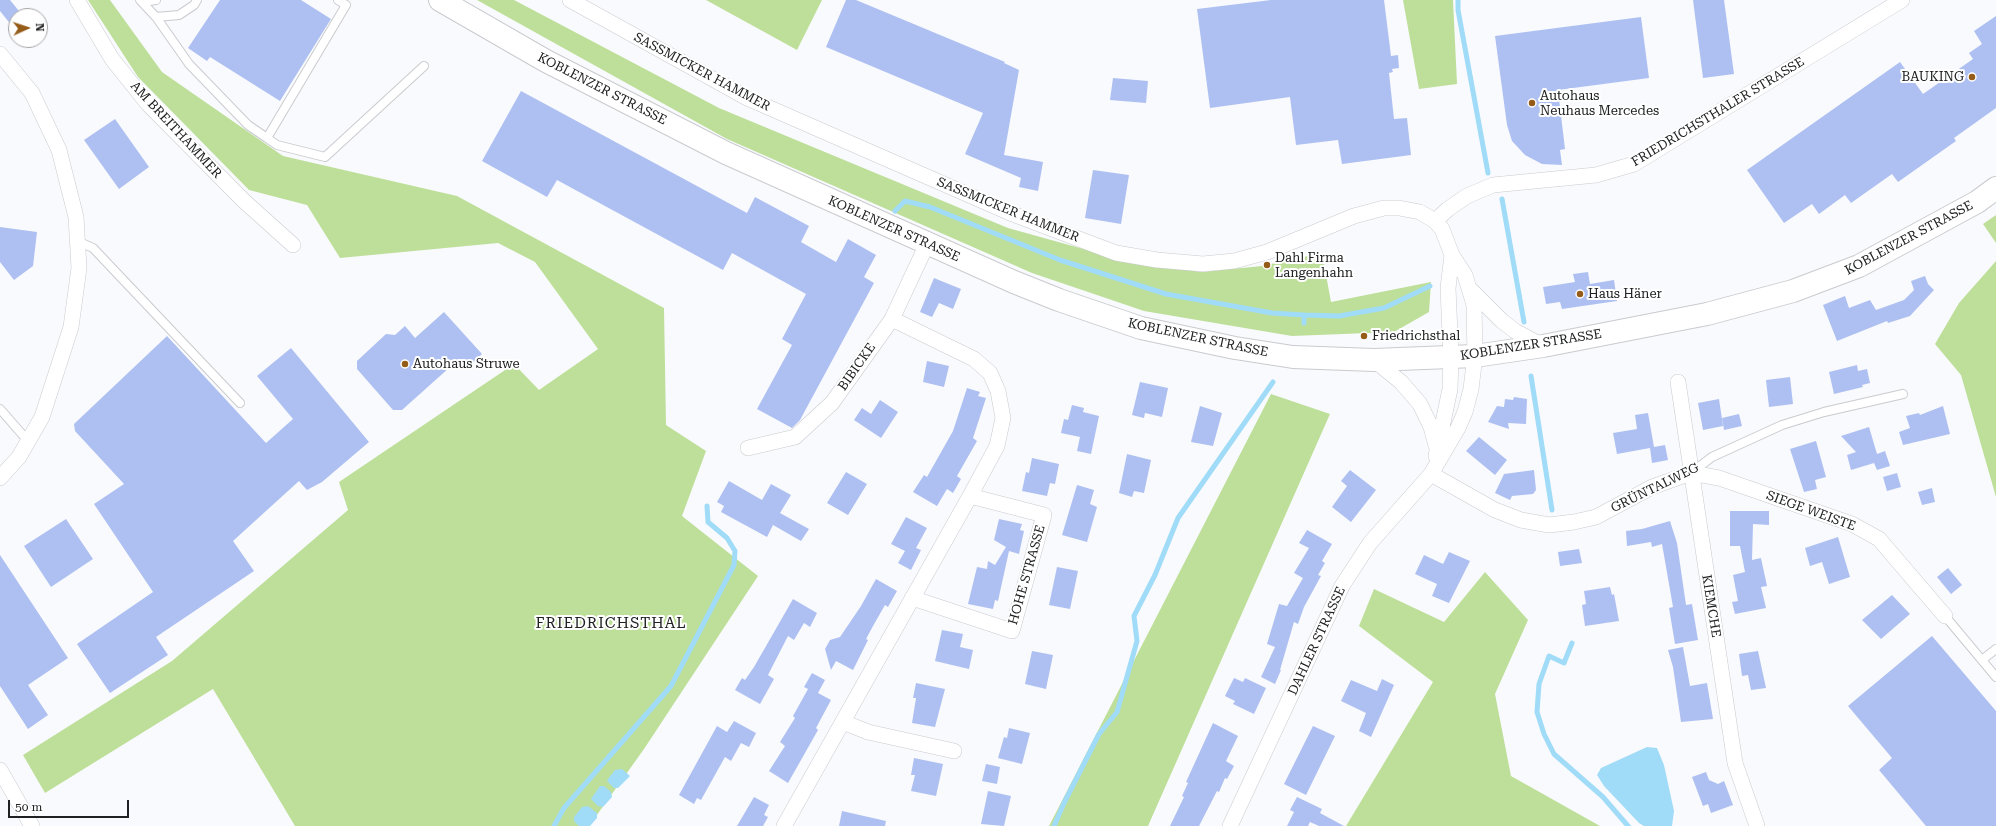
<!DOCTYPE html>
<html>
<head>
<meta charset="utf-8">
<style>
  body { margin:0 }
  #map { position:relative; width:1996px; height:826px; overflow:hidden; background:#f9fafe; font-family:"Roboto Serif",serif }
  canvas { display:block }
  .north { position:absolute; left:8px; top:8px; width:40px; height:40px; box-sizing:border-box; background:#fff; border:1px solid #a6a6a7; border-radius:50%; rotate:87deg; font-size:11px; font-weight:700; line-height:16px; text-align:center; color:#202122 }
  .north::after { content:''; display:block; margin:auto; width:14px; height:18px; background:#955c19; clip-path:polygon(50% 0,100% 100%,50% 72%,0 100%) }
  .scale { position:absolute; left:8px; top:800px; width:121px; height:18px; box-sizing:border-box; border:2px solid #202122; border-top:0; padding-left:5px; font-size:12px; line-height:14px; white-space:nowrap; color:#202122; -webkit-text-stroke:3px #fff; paint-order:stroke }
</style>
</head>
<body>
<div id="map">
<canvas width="1996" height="826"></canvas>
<div class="north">N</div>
<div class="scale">50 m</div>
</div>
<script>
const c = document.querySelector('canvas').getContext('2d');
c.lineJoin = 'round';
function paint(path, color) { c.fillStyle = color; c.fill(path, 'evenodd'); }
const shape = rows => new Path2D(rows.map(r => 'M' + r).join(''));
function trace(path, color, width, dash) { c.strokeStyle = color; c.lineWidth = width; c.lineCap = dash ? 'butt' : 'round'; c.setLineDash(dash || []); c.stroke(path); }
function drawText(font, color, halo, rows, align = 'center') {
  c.font = font + ' "Roboto Serif",serif'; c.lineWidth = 4; c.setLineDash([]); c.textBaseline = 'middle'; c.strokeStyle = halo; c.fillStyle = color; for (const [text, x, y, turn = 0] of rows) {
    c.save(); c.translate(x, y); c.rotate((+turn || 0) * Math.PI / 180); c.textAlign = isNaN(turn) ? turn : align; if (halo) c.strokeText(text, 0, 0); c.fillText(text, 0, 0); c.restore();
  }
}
const green = shape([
  [88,0,110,0,162,72,283,156,457,196,664,308,666,425,706,451,682,516,758,576,644,749,589,826,295,826,213,689,45,793,23,755,172,661,348,510,339,482,514,364,539,390,598,349,535,262,498,243,340,258,307,205,249,190,138,77],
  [477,0,514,0,719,108,1008,228,1116,258,1201,272,1262,266,1322,253,1331,302,1431,282,1429,312,1394,332,1292,336,1144,311,1032,273,727,139],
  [706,0,822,0,797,50],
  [1403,0,1453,0,1457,84,1419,89],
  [1996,215,1996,243,1983,224],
  [1996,261,1996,497,1961,375,1935,344,1959,303],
  [1271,394,1330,414,1148,826,1049,826],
  [1485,572,1528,620,1495,694,1511,776,1600,826,1346,826,1433,682,1359,626,1374,589,1444,622]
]);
const water = shape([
  [1647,747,1657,748,1664,765,1674,811,1672,826,1644,826,1639,823,1604,786,1597,775,1601,768],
  [622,769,630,776,618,788,614,788,607,781,608,779,615,770],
  [600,786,604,786,611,792,612,797,603,807,598,806,591,799],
  [588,806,597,813,597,818,590,826,579,826,574,821,574,817,582,807]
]);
const stream = shape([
  [1458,0,1458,10,1488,173],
  [1502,199,1524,322],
  [895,211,905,201,930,207,1060,260,1166,294,1272,313,1304,315],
  [1304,323,1304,315,1339,316,1384,308,1430,286],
  [1531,376,1552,510],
  [1572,643,1564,663,1549,656,1539,684,1537,712,1544,734,1554,754,1603,797,1628,826],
  [554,826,564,808,671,686,734,565,735,551,727,538,708,522,707,506],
  [1054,826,1064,803,1099,734,1117,712,1137,641,1134,616,1155,575,1178,518,1273,382]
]);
const building = shape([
  [0,0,10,0,23,16,16,16,16,31,0,11],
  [220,0,301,0,331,19,280,101,210,57,207,61,188,48],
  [846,0,856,0,1005,62,1004,63,1019,70,1004,155,1043,162,1038,191,1019,187,1021,178,965,154,983,113,826,47],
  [1271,0,1384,0,1391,56,1398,55,1399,68,1392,69,1393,72,1389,73,1394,119,1407,118,1411,155,1342,164,1338,140,1296,145,1290,97,1210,108,1197,9],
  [1693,0,1724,0,1734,74,1703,78],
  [1996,16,1996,108,1954,138,1956,141,1898,182,1892,174,1851,203,1845,195,1819,214,1812,204,1784,223,1747,170,1900,62,1923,94,1973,59,1969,53,1982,44,1974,31],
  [1641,17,1649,78,1558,90,1565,149,1560,150,1562,165,1542,164,1525,155,1512,141,1507,125,1495,36],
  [1113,78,1148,81,1146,103,1110,100],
  [521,91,747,213,755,197,809,226,801,242,836,262,848,239,876,255,864,277,874,283,800,420,792,428,757,409,792,345,782,339,806,294,732,253,723,270,557,180,547,197,482,161],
  [115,119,149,167,119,189,84,140],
  [1093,170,1129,175,1121,224,1085,218],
  [0,227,37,232,33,266,14,280,0,262],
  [1588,272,1590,284,1614,280,1617,301,1562,309,1560,302,1546,304,1543,287,1575,282,1573,274],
  [1925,276,1928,284,1934,290,1910,316,1888,323,1887,321,1837,341,1823,305,1845,296,1849,308,1870,300,1876,310,1904,300,1914,290,1911,281],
  [934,278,961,289,953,309,939,303,932,317,920,312],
  [444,312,482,354,467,368,459,359,402,410,393,410,357,369,357,361,386,334,395,335,405,326,415,338],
  [167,336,266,443,293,419,257,376,291,348,369,442,322,482,307,490,299,481,233,541,254,571,156,637,168,655,110,693,77,644,153,592,94,504,124,484,75,431,74,424],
  [927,361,949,366,944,387,923,382],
  [1857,365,1858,371,1867,369,1870,383,1862,385,1863,387,1834,394,1829,372],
  [1790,377,1793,404,1769,407,1766,380],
  [1140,382,1168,388,1162,417,1145,413,1144,418,1132,415],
  [967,388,980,392,978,396,986,398,973,438,977,441,957,476,961,479,953,493,947,489,937,506,913,492,924,475,927,477,953,431],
  [1514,397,1527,399,1526,424,1508,423,1509,429,1488,422,1497,406,1504,407,1505,399,1513,400],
  [1719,399,1723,426,1703,430,1698,403],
  [880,400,898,412,881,438,854,420,862,408,871,414],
  [1072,405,1084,408,1083,412,1099,416,1091,454,1077,451,1080,437,1061,433,1064,419,1068,420],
  [1200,406,1222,413,1213,446,1191,442],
  [1943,406,1950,434,1903,445,1899,432,1910,428,1906,416,1919,413,1920,415],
  [1648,413,1654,447,1665,445,1668,460,1652,463,1650,448,1617,454,1613,433,1637,429,1635,415],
  [1739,414,1742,426,1724,430,1722,418],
  [1869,427,1877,454,1885,451,1890,466,1877,470,1874,463,1851,470,1847,455,1856,452,1841,436],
  [1479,437,1507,460,1495,475,1466,451],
  [1816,441,1826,477,1815,480,1817,489,1804,492,1790,449],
  [1127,454,1151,460,1144,493,1134,491,1132,497,1119,493],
  [1032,458,1059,464,1055,484,1050,483,1047,496,1022,491,1026,472,1029,473],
  [1350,470,1376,490,1351,522,1332,507,1347,486,1341,481],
  [1534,470,1536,490,1533,494,1512,496,1510,500,1495,493,1504,474],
  [846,472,867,484,848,515,827,503],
  [1897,473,1901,487,1887,491,1883,477],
  [729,481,762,500,771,484,791,495,780,513,809,529,801,541,773,525,767,537,721,512,724,506,717,502],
  [1077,485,1094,490,1090,504,1097,507,1087,542,1062,535],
  [1932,488,1935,502,1922,505,1918,492],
  [1730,511,1769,511,1769,525,1753,524,1752,560,1761,558,1767,586,1761,587,1766,608,1735,614,1732,602,1738,601,1733,575,1745,572,1740,546,1730,546],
  [906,517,927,528,916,548,921,550,911,570,898,563,905,551,891,544],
  [66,519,93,559,51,587,24,546],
  [999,519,1022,524,1020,530,1024,531,1019,554,1009,551,998,601,995,600,993,609,968,604,977,567,987,569,988,561,995,565,1006,547,994,540],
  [1670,521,1677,543,1686,605,1692,604,1698,640,1675,644,1669,608,1673,607,1662,544,1652,547,1651,542,1627,546,1626,531,1642,529],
  [1307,530,1332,544,1322,561,1325,563,1318,575,1321,576,1304,607,1298,624,1294,622,1280,670,1281,670,1275,684,1261,677,1275,647,1267,644,1279,604,1287,606,1303,578,1294,573,1309,548,1299,543],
  [1838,537,1850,577,1829,584,1822,562,1810,566,1805,548],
  [1579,549,1582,563,1560,566,1558,552],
  [1449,552,1470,561,1449,603,1432,596,1437,584,1415,574,1424,555,1443,564],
  [0,555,68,658,28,685,48,715,28,729,0,686],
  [1057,567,1078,571,1070,609,1049,605],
  [1948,568,1962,585,1951,594,1937,577],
  [876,579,897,591,888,607,885,605,873,626,866,639,868,640,853,670,836,661,831,670,825,649,830,640,840,637,861,606],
  [1610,587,1612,595,1614,594,1619,621,1585,626,1582,605,1586,604,1584,591],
  [1892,595,1910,614,1881,639,1862,620],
  [793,599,817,613,810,627,804,623,794,640,788,636,768,675,774,679,760,704,735,690,742,678,745,680,754,667],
  [942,630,963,634,960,647,973,650,969,669,935,661],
  [1932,636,1996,711,1996,826,1926,826,1879,770,1892,758,1848,706],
  [1683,647,1690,686,1707,683,1713,719,1681,722,1673,667,1668,650],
  [1032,651,1053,655,1046,689,1025,684],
  [1758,651,1766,688,1751,690,1748,675,1742,676,1739,654],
  [812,673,825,680,818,693,831,700,816,728,818,730,788,783,769,771,785,746,780,742,795,718,793,716,808,689,804,687],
  [1234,678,1243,682,1245,678,1266,688,1254,714,1233,704,1235,701,1225,696],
  [1382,679,1394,685,1371,737,1359,731,1366,713,1341,701,1351,680,1377,691],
  [916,683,945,689,935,727,912,723,916,698,913,698],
  [734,721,756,733,749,747,741,743,731,761,725,757,701,800,697,798,694,804,679,795,717,726,727,732],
  [1213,723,1238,736,1226,761,1234,766,1227,779,1225,778,1219,792,1217,791,1199,826,1170,826,1184,797,1182,796,1188,783,1186,782],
  [1313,726,1335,736,1306,795,1284,784],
  [1009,728,1030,733,1022,764,998,758,1004,737,1007,738],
  [914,758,943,764,936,796,911,791,915,775,911,775],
  [986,764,1000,767,997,784,982,781],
  [1706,772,1709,780,1718,784,1724,781,1733,805,1711,813,1708,804,1703,806,1692,777],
  [988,791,1011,796,1004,826,981,824],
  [754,797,769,805,764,815,768,817,763,826,737,826],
  [1297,797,1322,809,1320,813,1344,826,1319,826,1310,822,1308,826,1287,826,1294,812,1290,810],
  [842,811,886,821,885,826,839,826]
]);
const lane = shape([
  [140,0,156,17,189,64,248,125,267,138,346,5,338,0],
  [143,2,156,0],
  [156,17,179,15,194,5,197,0],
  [267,138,277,145,325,157,424,66],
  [77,241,93,248,240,403],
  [0,409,28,441],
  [1691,473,1712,457,1782,425,1824,412,1903,394],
  [1945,616,1996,677],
  [1982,660,1996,649]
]);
const street = shape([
  [77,0,112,59,148,104,244,201,293,245],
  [570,0,747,98,1010,213,1116,253,1157,260,1203,264,1234,261,1267,252,1354,216,1384,208,1399,208,1420,212,1435,221,1442,229,1452,255,1465,275,1474,305,1475,356,1471,389,1465,412,1458,428,1431,474,1370,543,1342,586,1230,826],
  [0,54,32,93,59,150,76,217,79,268,71,327,42,417,19,457,0,478],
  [1435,221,1448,209,1467,196,1493,185,1596,175,1634,164,1902,0],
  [1471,290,1502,321,1515,331,1543,346],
  [1374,360,1401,382,1420,404,1431,427,1437,449],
  [1678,382,1735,763,1757,826],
  [748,448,795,437,832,403,892,319,927,244],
  [1436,456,1450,389,1451,357,1448,288,1452,255],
  [1691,473,1719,478,1852,524,1879,539,1945,616],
  [1431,474,1495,510,1521,520,1549,525,1574,522,1596,517,1652,487,1691,473],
  [912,598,1012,631,1044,515,970,496],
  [843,722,868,732,954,751],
  [0,770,32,826],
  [784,826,970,496,997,446,1003,418,998,391,990,373,974,359,892,319]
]);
const secondary = shape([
  [440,0,546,61,726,153,1014,282,1059,300,1141,328,1235,348,1293,357,1374,360,1475,356,1543,346,1707,314,1793,291,1859,266,1977,202,1996,188]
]);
const markers = [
  [1972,77,4,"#955c19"],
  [1532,103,4,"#955c19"],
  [1267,265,4,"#955c19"],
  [1580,294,4,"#955c19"],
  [1364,336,4,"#955c19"],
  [405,364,4,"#955c19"]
];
const streetNames = [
  ["SASSMICKER HAMMER",702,72,28],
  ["KOBLENZER STRASSE",602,89,27],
  ["FRIEDRICHSTHALER STRASSE",1718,112,-31],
  ["AM BREITHAMMER",176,130,47],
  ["SASSMICKER HAMMER",1008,210,22],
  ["KOBLENZER STRASSE",894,229,24],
  ["KOBLENZER STRASSE",1909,238,-28],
  ["KOBLENZER STRASSE",1198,338,12],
  ["KOBLENZER STRASSE",1531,345,-9],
  ["BIBICKE",857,367,-55],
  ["GRÜNTALWEG",1655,488,-26],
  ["SIEGE WEISTE",1811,511,20],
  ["HOHE STRASSE",1027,575,-74],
  ["KIEMCHE",1711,606,81],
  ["DAHLER STRASSE",1317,641,-65]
];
const poiNames = [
  ["BAUKING",1964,77,"right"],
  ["Autohaus",1540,96],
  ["Neuhaus Mercedes",1540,111],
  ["Dahl Firma",1275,258],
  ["Langenhahn",1275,273],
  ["Haus Häner",1588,294],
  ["Friedrichsthal",1372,336],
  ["Autohaus Struwe",413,364]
];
const quarterNames = [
  ["FRIEDRICHSTHAL",611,624]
];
paint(green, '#bedf99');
paint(water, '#a0dbf7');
trace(stream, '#a0dbf7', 5);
paint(building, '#aec0f1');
trace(lane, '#cacbce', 10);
trace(street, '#cacbce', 16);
trace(secondary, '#cacbce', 24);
trace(lane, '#fff', 8);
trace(street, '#fff', 15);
trace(secondary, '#fff', 22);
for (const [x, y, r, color] of markers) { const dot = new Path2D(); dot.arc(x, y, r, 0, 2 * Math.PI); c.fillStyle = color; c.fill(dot); trace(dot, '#fff', 1.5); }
drawText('13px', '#202122', '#fff', streetNames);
drawText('13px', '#202122', '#fff', poiNames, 'left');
c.letterSpacing = '1px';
drawText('15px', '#202122', '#fff', quarterNames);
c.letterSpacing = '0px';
</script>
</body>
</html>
